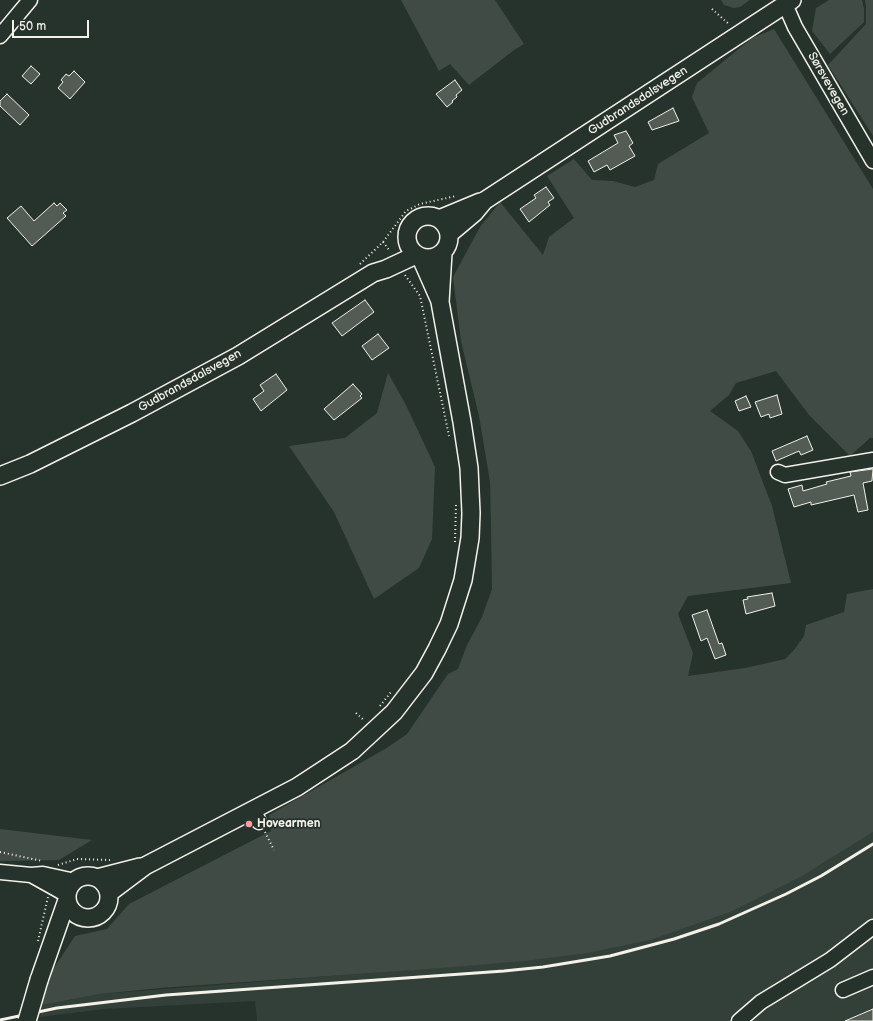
<!DOCTYPE html>
<html>
<head>
<meta charset="utf-8">
<style>
  body { margin:0 }
  #map { position:relative; width:873px; height:1021px; overflow:hidden; background:#26332d; font-family:"Balsamiq Sans",sans-serif }
  canvas { display:block }
  .scale { position:absolute; left:12px; top:20px; width:77px; height:18px; box-sizing:border-box; border:2px solid #f4f1e8; border-top:0; padding-left:5px; font-size:12px; line-height:14px; white-space:nowrap; color:#f4f1e8; -webkit-text-stroke:3px #26332d; paint-order:stroke }
</style>
</head>
<body>
<div id="map">
<canvas width="873" height="1021"></canvas>
<div class="scale">50 m</div>
</div>
<script>
const c = document.querySelector('canvas').getContext('2d');
c.lineJoin = 'round';
function paint(path, color) { c.fillStyle = color; c.fill(path, 'evenodd'); }
const shape = rows => new Path2D(rows.map(r => 'M' + r).join(''));
function trace(path, color, width, dash) { c.strokeStyle = color; c.lineWidth = width; c.lineCap = dash ? 'butt' : 'round'; c.setLineDash(dash || []); c.stroke(path); }
function drawText(font, color, halo, rows, align = 'center') {
  c.font = font + ' "Balsamiq Sans",sans-serif'; c.lineWidth = 3.5; c.setLineDash([]); c.textBaseline = 'middle'; c.strokeStyle = halo; c.fillStyle = color; for (const [text, x, y, turn = 0] of rows) {
    c.save(); c.translate(x, y); c.rotate((+turn || 0) * Math.PI / 180); c.textAlign = isNaN(turn) ? turn : align; if (halo) c.strokeText(text, 0, 0); c.fillText(text, 0, 0); c.restore();
  }
}
const built = shape([
  [873,832,873,1021,257,1021,255,1001,104,1009,40,1017,42,1005,100,994,525,961,582,954,804,875]
]);
const green = shape([
  [401,0,495,0,524,44,514,50,469,85,450,64,439,71],
  [721,0,750,0,740,7,734,8,724,5],
  [829,0,862,0,864,9,864,22,830,54,812,31,816,8],
  [865,0,873,0,873,136,828,65,866,24,866,6],
  [774,29,873,189,873,438,870,438,850,456,809,415,776,371,736,383,729,395,710,411,738,431,751,451,772,506,791,583,688,596,678,614,693,653,688,676,745,668,785,659,794,650,804,636,806,625,844,612,847,594,873,589,873,832,804,875,730,912,650,940,582,954,525,961,442,968,160,988,100,994,42,1005,48,977,75,936,107,929,129,904,271,831,269,815,385,749,407,734,448,674,458,669,467,645,482,617,492,589,491,526,490,482,479,416,461,341,453,277,480,227,500,202,543,255,549,237,574,218,547,176,574,159,592,180,613,181,635,187,654,180,658,164,709,133,692,97,697,83,752,38],
  [388,373,406,405,435,467,432,539,419,568,374,599,334,512,289,446,345,438,377,413],
  [0,829,92,840,59,860,0,861]
]);
const building = shape([
  [31,66,40,74,31,84,22,76,31,66],
  [74,71,85,82,70,99,58,88,63,82,61,80,66,74,69,76,74,71],
  [455,80,462,90,456,95,457,97,452,101,453,102,447,107,436,94,455,80],
  [7,94,29,115,20,125,0,106,0,101,7,94],
  [673,108,679,121,652,130,648,122,673,108],
  [626,131,633,143,629,146,635,156,610,170,607,165,594,172,588,161,618,143,614,135,626,131],
  [546,187,554,198,548,202,550,205,529,222,520,209,536,198,534,195,546,187],
  [54,203,57,206,60,203,67,210,63,213,66,216,32,246,7,218,21,206,34,221,54,203],
  [365,300,374,312,342,336,332,323,365,300],
  [378,334,389,348,372,360,362,346,378,334],
  [276,374,287,390,261,411,253,399,264,391,260,385,276,374],
  [353,384,362,394,360,396,362,398,334,420,324,409,353,384],
  [777,395,782,414,770,418,769,414,761,417,755,402,777,395],
  [746,396,751,407,739,411,735,401,746,396],
  [807,436,813,450,801,455,799,451,776,461,772,451,807,436],
  [873,469,872,481,863,483,868,510,858,512,854,495,811,505,811,502,794,507,788,489,802,485,803,491,827,484,826,482,851,476,850,472,873,469],
  [772,593,775,606,746,614,743,600,748,599,747,597,772,593],
  [707,610,719,644,722,643,726,655,715,659,707,638,701,641,692,615,707,610],
  [873,1009,873,1021,845,1021,873,1009]
]);
const path = shape([
  [712,9,730,25],
  [383,242,389,250],
  [360,264,383,242,406,211,420,204,456,196],
  [405,275,420,296,449,436],
  [455,542,456,504],
  [380,706,391,692],
  [356,713,365,721],
  [265,832,274,850],
  [0,852,42,861],
  [58,865,77,859,110,860],
  [38,941,48,897]
]);
const minor = shape([
  [785,4,795,27,873,161],
  [0,36,30,0],
  [778,472,785,475,873,460],
  [254,810,259,822],
  [0,872,31,875,43,874,75,881],
  [33,876,67,895],
  [843,990,873,977],
  [739,1021,761,1002,830,960,873,927]
]);
const major = shape([
  '407 237a21 21 0 1 1 42 0a21 21 0 1 1-42 0Z',
  [439,219,480,202],
  [449,234,474,213,484,201,792,0],
  [421,258,440,301],
  [0,476,30,464,132,413,238,356,373,273,386,269,416,255],
  '67 897a21 21 0 1 1 42 0a21 21 0 1 1-42 0Z',
  [97,878,140,867],
  [109,893,145,866,297,787,352,751,394,712,424,673,437,649,449,624,463,580,470,538,471,513,469,468,462,422,440,302,443,253],
  [39,980,67,900]
]);
const rail = shape([
  [0,1020,57,1008,166,995,504,971,543,967,610,956,674,939,719,924,786,894,821,876,873,844]
]);
const majorBridge = shape([
  [27,1021,39,980]
]);
const markers = [
  [249,824,4,"#ff9aa2"]
];
const streetNames = [
  ["Sørsvevegen",828,84,60],
  ["Gudbrandsdalsvegen",638,101,-33],
  ["Gudbrandsdalsvegen",190,381,-29]
];
const poiNames = [
  ["Hovearmen",257,824]
];
paint(built, '#333f39');
paint(green, '#414b45');
paint(building, '#525c55');
trace(building, '#f4f1e8', 1);
trace(minor, '#f4f1e8', 17);
trace(major, '#f4f1e8', 20);
trace(path, '#f4f1e8', 2, [1, 3]);
trace(minor, '#26332d', 14);
trace(major, '#26332d', 17);
trace(rail, '#f4f1e8', 3);
trace(majorBridge, '#f4f1e8', 20, []);
trace(majorBridge, '#26332d', 17);
for (const [x, y, r, color] of markers) { const dot = new Path2D(); dot.arc(x, y, r, 0, 2 * Math.PI); c.fillStyle = color; c.fill(dot); trace(dot, '#26332d', 1.5); }
drawText('12px', '#f4f1e8', '#26332d', streetNames);
drawText('bold 12px', '#f4f1e8', '#26332d', poiNames, 'left');
</script>
</body>
</html>
